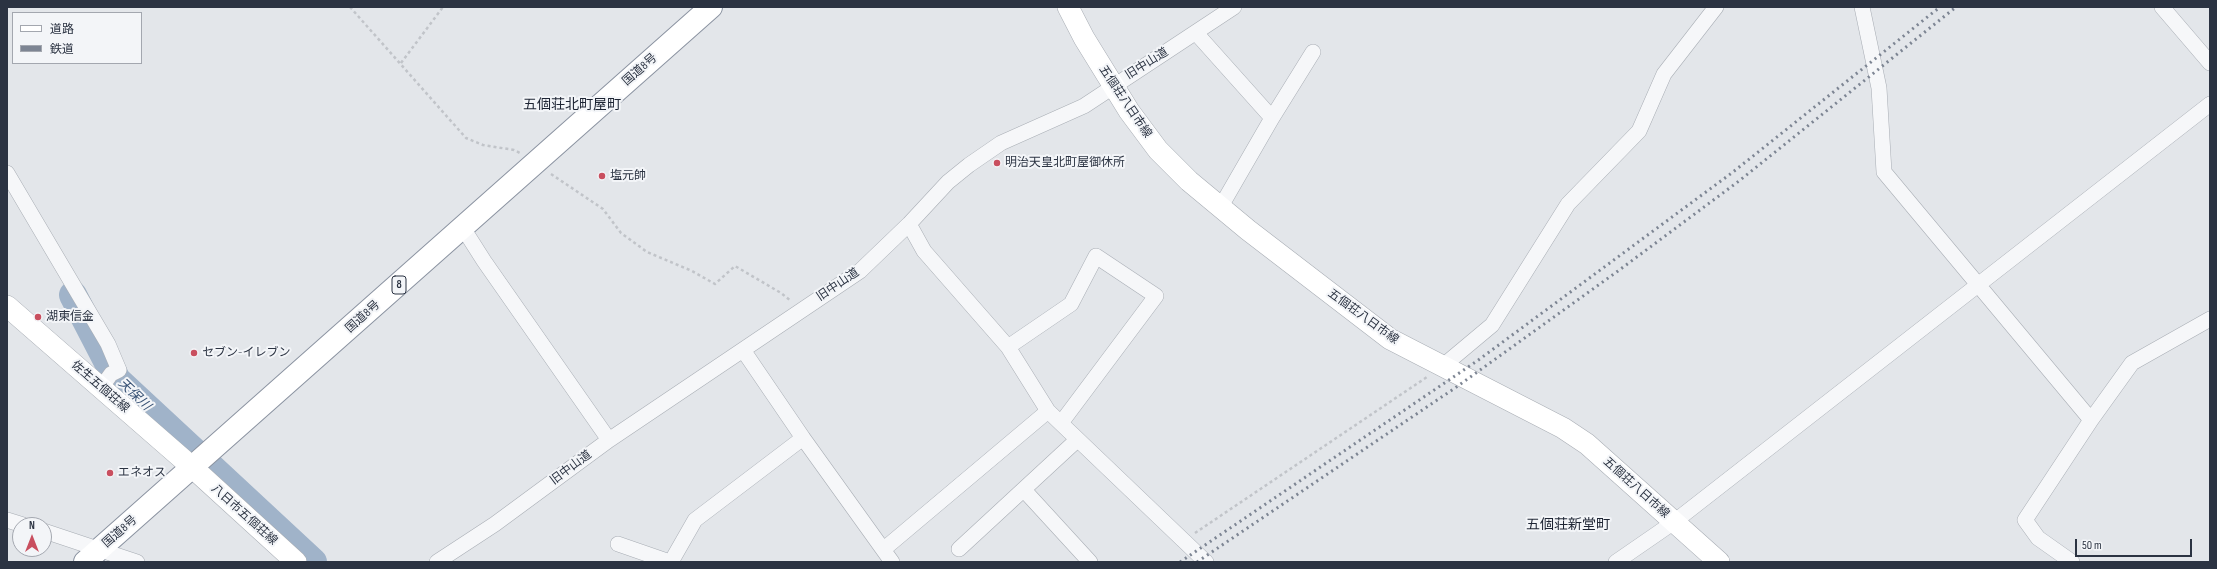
<!DOCTYPE html>
<html>
<head>
<meta charset="utf-8">
<style>
  body { margin:0 }
  #map { position:relative; width:2217px; height:569px; overflow:hidden; background:#e3e6ea; font-family:"Sofia Sans Condensed","Noto Sans JP",sans-serif }
  canvas { display:block }
  .frame { position:absolute; inset:0; border:8px solid #2b3342; pointer-events:none }
  .legend { position:absolute; left:12px; top:12px; width:130px; height:52px; box-sizing:border-box; background:#f3f5f8; border:1px solid #a3a7af; margin:0; padding:5px 7px; list-style:none; font-size:12px; color:#2b3342 }
  .legend li { display:flex; align-items:center; gap:8px; height:20px }
  .legend b { width:20px; border:1px solid #a3a7af }
  .north { position:absolute; left:12px; top:517px; width:40px; height:40px; box-sizing:border-box; background:#f3f5f8; border:1px solid #a3a7af; border-radius:50%; rotate:0deg; font-size:11px; font-weight:700; line-height:16px; text-align:center; color:#2b3342 }
  .north::after { content:''; display:block; margin:auto; width:14px; height:18px; background:#c94f5f; clip-path:polygon(50% 0,100% 100%,50% 72%,0 100%) }
  .scale { position:absolute; left:2075px; top:539px; width:117px; height:18px; box-sizing:border-box; border:2px solid #2b3342; border-top:0; padding-left:5px; font-size:12px; line-height:14px; white-space:nowrap; color:#2b3342; -webkit-text-stroke:3px #f3f5f8; paint-order:stroke }
</style>
</head>
<body>
<div id="map">
<canvas width="2217" height="569"></canvas>
<div class="frame"></div>
<ul class="legend">
<li><b style="height:5px;background:#fff"></b>道路</li>
<li><b style="height:5px;background:#7d8593"></b>鉄道</li>
</ul>
<div class="north">N</div>
<div class="scale">50 m</div>
</div>
<script>
const c = document.querySelector('canvas').getContext('2d');
c.lineJoin = 'round';
const shape = rows => new Path2D(rows.map(r => 'M' + r).join(''));
function trace(path, color, width, dash) { c.strokeStyle = color; c.lineWidth = width; c.lineCap = dash ? 'butt' : 'round'; c.setLineDash(dash || []); c.stroke(path); }
function drawText(font, color, halo, rows, align = 'center') {
  c.font = font + ' "Sofia Sans Condensed","Noto Sans JP",sans-serif'; c.lineWidth = 4; c.setLineDash([]); c.textBaseline = 'middle'; c.strokeStyle = halo; c.fillStyle = color; for (const [text, x, y, turn = 0] of rows) {
    c.save(); c.translate(x, y); c.rotate((+turn || 0) * Math.PI / 180); c.textAlign = isNaN(turn) ? turn : align; if (halo) c.strokeText(text, 0, 0); c.fillText(text, 0, 0); c.restore();
  }
}
const river = shape([
  [73,295,117,380,313,562]
]);
const path = shape([
  [350,7,466,138,483,145,514,150,520,153],
  [401,63,443,7],
  [551,174,603,209,621,233,647,252,692,271,715,284,735,266,781,293,791,301],
  [1195,533,1427,377]
]);
const street = shape([
  [1862,7,1879,88,1884,172,2091,420],
  [2162,7,2210,63],
  [1196,33,1272,118,1313,52],
  [7,173,108,344,119,370,111,374,101,388],
  [1220,208,1272,118],
  [909,224,924,251,1008,347,1048,411,1206,562],
  [463,228,484,261,609,440],
  [1008,347,1071,304,1096,256,1156,296,1061,423],
  [743,350,803,438,892,562],
  [1443,366,1492,325,1568,204,1639,131,1664,74,1716,7],
  [1024,490,1090,562],
  [7,520,23,525],
  [44,531,137,562],
  [618,544,670,562],
  [884,549,1048,411],
  [959,549,1077,440],
  [437,562,495,524,609,440,860,271,909,224,948,182,969,165,1001,143,1084,106,1234,7],
  [671,562,695,520,803,438],
  [1616,562,1674,522,2210,104],
  [2072,562,2038,538,2025,520,2091,420,2132,363,2210,319]
]);
const secondary = shape([
  [1068,7,1084,38,1129,111,1158,150,1189,181,1248,230,1390,339,1563,428,1587,444,1719,562],
  [7,306,193,468,296,562]
]);
const highway = shape([
  [85,562,711,7]
]);
const rail = shape([
  [1180,562,1477,361,1733,172,1940,7],
  [1197,562,1455,388,1618,271,1739,181,1956,7]
]);
const markers = [
  [997,163,4,"#c94f5f"],
  [602,176,4,"#c94f5f"],
  [38,317,4,"#c94f5f"],
  [194,353,4,"#c94f5f"],
  [110,473,4,"#c94f5f"]
];
const shields = [
  [399,285,14]
];
const shieldNames = [
  ["8",399,285]
];
const streetNames = [
  ["旧中山道",1147,64,-32],
  ["国道8号",640,70,-41],
  ["五個荘八日市線",1125,102,56],
  ["旧中山道",838,285,-34],
  ["国道8号",363,317,-42],
  ["五個荘八日市線",1363,317,36],
  ["佐生五個荘線",100,387,41],
  ["旧中山道",571,468,-37],
  ["五個荘八日市線",1636,488,42],
  ["八日市五個荘線",244,515,42],
  ["国道8号",120,532,-41]
];
const poiNames = [
  ["明治天皇北町屋御休所",1005,163],
  ["塩元帥",610,176],
  ["湖東信金",46,317],
  ["セブン-イレブン",202,353],
  ["エネオス",118,473]
];
const waterNames = [
  ["天保川",134,395,44]
];
const quarterNames = [
  ["五個荘北町屋町",572,105],
  ["五個荘新堂町",1568,525]
];
trace(river, '#a0b3c9', 28);
trace(street, '#a8adb4', 16);
trace(secondary, '#a8adb4', 22);
trace(highway, '#8b93a1', 24);
trace(path, '#c1c4c9', 2.5, [3, 3]);
trace(street, '#f6f7f9', 15);
trace(secondary, '#fff', 21);
trace(highway, '#fff', 22);
trace(rail, '#7d8593', 3, [2, 4]);
for (const [x, y, r, color] of markers) { const dot = new Path2D(); dot.arc(x, y, r, 0, 2 * Math.PI); c.fillStyle = color; c.fill(dot); trace(dot, '#f3f5f8', 1.5); }
for (const [x, y, w] of shields) { const box = new Path2D(); box.roundRect(x - w / 2, y - 9, w, 18, 3); c.fillStyle = '#f3f5f8'; c.fill(box); trace(box, '#2b3342', 1); }
drawText('bold 11px', '#2b3342', null, shieldNames);
drawText('12px', '#2b3342', '#f3f5f8', streetNames);
drawText('12px', '#2b3342', '#f3f5f8', poiNames, 'left');
drawText('italic 13px', '#375174', '#f3f5f8', waterNames);
drawText('14px', '#1d2433', '#f3f5f8', quarterNames);
</script>
</body>
</html>
